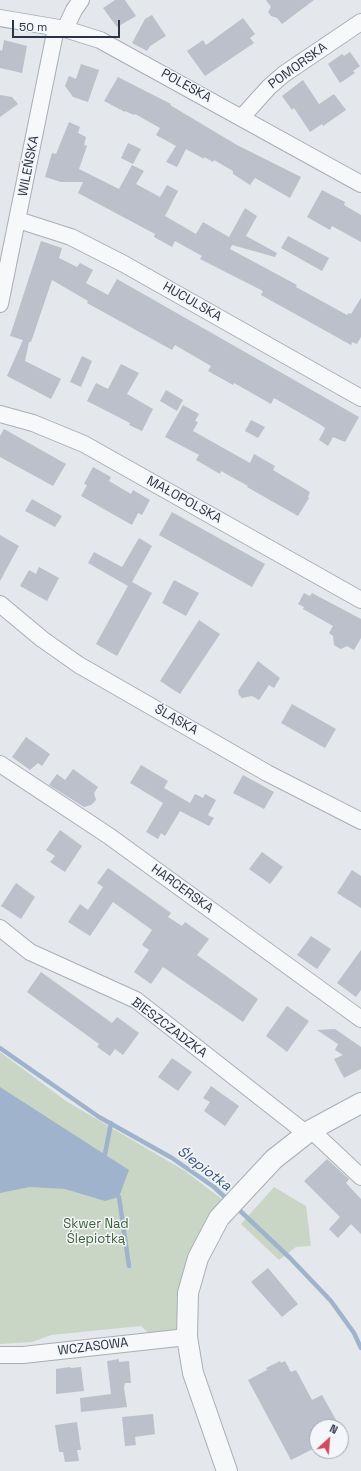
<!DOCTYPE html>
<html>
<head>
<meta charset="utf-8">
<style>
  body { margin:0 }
  #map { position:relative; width:361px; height:1471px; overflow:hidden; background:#e4e7ec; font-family:"Space Grotesk",sans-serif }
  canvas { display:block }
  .north { position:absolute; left:309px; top:1419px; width:40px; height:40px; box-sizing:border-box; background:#f4f6f9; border:1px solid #a4a8b1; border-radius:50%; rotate:26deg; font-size:11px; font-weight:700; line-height:16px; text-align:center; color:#2b3445 }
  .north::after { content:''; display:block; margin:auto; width:14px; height:18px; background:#d1495b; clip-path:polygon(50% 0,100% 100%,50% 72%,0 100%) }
  .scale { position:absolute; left:12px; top:20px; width:108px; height:18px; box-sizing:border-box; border:2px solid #2b3445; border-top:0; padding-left:5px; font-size:12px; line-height:14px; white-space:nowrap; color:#2b3445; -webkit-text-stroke:3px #f4f6f9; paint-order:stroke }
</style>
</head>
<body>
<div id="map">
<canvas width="361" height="1471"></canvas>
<div class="north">N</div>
<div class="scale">50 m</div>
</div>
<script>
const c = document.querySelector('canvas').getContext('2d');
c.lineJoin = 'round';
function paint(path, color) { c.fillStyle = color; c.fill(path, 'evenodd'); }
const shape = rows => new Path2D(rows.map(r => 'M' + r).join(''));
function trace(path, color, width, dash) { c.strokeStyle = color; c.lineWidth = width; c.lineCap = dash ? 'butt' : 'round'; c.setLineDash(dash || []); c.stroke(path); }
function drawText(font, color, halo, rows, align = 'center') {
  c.font = font + ' "Space Grotesk",sans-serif'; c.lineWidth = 3; c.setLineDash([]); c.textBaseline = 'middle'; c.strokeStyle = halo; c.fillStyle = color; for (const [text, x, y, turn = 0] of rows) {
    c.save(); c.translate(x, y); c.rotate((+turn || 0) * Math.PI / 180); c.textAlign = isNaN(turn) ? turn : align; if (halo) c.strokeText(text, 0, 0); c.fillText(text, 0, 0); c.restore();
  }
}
const green = shape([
  [0,1052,66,1101,185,1171,223,1200,178,1332,152,1336,141,1326,51,1335,32,1342,0,1344],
  [274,1187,306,1206,311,1246,296,1247,279,1260,241,1224]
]);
const water = shape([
  [0,1087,129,1170,119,1197,105,1201,65,1189,30,1187,0,1193]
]);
const stream = shape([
  [0,1048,99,1117,172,1158,214,1187,228,1200],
  [105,1154,111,1123],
  [119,1197,129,1266],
  [235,1206,290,1258,331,1301,354,1333,361,1348]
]);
const building = shape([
  [115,0,125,0,136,16,117,27,103,8],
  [266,0,314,0,282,24,277,18,271,16,268,12,271,7],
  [152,15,166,36,150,46,147,51,132,43,145,19],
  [243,18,255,34,250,38,254,43,205,76,187,51,203,40,206,45],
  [4,40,27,46,22,73,0,68,0,50,2,51],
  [350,52,360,66,353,71,355,73,340,83,328,64,342,54,344,56],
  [81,64,99,70,88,102,73,97,65,86,69,76,76,79],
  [118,77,171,104,170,105,237,145,301,177,290,198,255,178,250,185,233,174,233,171,214,160,213,162,204,157,204,159,186,149,177,167,166,162,176,146,156,135,160,128,135,114,134,115,125,111,125,112,104,101],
  [303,80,319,104,334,94,346,110,323,126,322,124,310,132,294,108,292,110,282,96],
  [0,95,12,97,18,104,0,117],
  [69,122,80,127,78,133,86,137,84,145,87,146,79,169,119,189,132,165,144,171,136,184,160,197,167,185,178,191,165,216,196,234,203,222,229,237,245,208,257,216,246,236,277,253,275,257,232,245,230,249,297,285,296,287,347,315,349,313,351,314,361,298,361,337,357,344,352,342,351,345,261,295,263,291,200,259,202,256,175,241,172,247,154,237,155,234,78,193,83,182,61,182,45,177,52,153,56,154],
  [128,143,141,149,133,164,121,158],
  [322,190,345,202,344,205,361,215,361,242,332,226,330,230,307,217],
  [288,236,329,258,322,271,281,248],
  [41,241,62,248,59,258,77,267,80,263,93,270,86,283,108,295,117,279,359,417,345,442,333,437,328,446,319,440,325,428,321,425,274,398,271,404,234,383,233,385,208,371,211,366,175,345,172,350,87,303,88,301,52,280,31,342,29,342,25,361,61,379,51,399,7,376,23,340,10,336],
  [82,356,92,361,81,387,70,382],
  [121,364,139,373,127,394,153,409,142,431,129,425,130,423,87,401,96,383,108,389],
  [166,390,183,400,177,411,160,401],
  [183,405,199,414,195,421,198,422,193,431,250,463,254,454,275,466,273,470,310,492,308,497,309,498,298,516,247,487,248,486,221,471,220,474,196,460,199,455,165,437],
  [251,420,265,427,258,438,245,431],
  [4,429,66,464,53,486,0,457,0,436],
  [93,467,111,477,109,481,131,494,133,490,150,500,142,515,138,513,132,525,81,496,87,485,84,484],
  [32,499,62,516,55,527,25,511],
  [172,512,265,564,252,587,159,535],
  [0,535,19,546,0,581],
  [139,538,152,546,132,582,152,593,117,656,96,644,128,586,88,563,94,552,122,567],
  [39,567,59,578,47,601,20,586,29,570,36,574],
  [174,580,199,593,186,616,162,603],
  [304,593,310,596,312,593,361,619,361,638,354,650,347,646,341,649,337,647,334,645,333,636,329,633,333,626,303,609,304,607,298,604],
  [199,620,220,634,180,694,160,681],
  [258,661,280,678,274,688,269,685,259,700,252,696,242,698,239,695,238,691],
  [292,704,336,729,325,748,281,723],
  [26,737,50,754,42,766,38,763,30,770,12,757],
  [141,765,168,781,164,788,190,803,195,794,203,798,205,794,216,800,208,815,214,818,209,826,180,811,165,836,161,833,158,839,146,832,163,803,130,783],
  [73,769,98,787,94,793,96,800,91,805,84,807,49,785,57,774,65,780],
  [243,775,274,792,264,809,233,793],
  [60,830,82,846,65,872,50,862,55,856,46,850],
  [262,852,283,867,270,884,249,869],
  [108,868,171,913,168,917,182,926,185,922,209,939,197,955,258,999,243,1022,163,967,151,984,134,972,149,950,142,945,152,930,113,902,90,936,68,922,80,904,88,910,103,887,97,883],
  [352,870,361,876,361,908,337,893],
  [16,883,35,897,21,919,1,906],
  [311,936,331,949,317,969,297,955],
  [361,950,361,990,356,997,337,983],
  [41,972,112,1023,117,1017,139,1033,123,1055,115,1049,110,1056,97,1047,99,1044,27,992],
  [287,1006,309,1021,287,1052,266,1036],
  [335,1029,361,1047,361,1069,344,1078,334,1059,343,1055,335,1050,338,1044,317,1030],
  [172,1058,192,1072,178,1091,158,1077],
  [211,1086,239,1106,225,1126,204,1111,210,1102,203,1098],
  [327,1159,349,1179,346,1183,361,1199,361,1234,351,1224,338,1238,329,1229,340,1217,304,1181],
  [268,1268,298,1304,282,1317,251,1282],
  [119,1359,119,1362,129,1361,131,1383,125,1383,124,1388,127,1407,81,1412,80,1398,111,1394,107,1361],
  [280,1361,281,1363,285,1361,291,1372,296,1370,312,1400,322,1395,340,1427,317,1427,317,1447,291,1460,248,1380,267,1370,266,1368],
  [70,1367,71,1368,81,1367,84,1391,56,1394,56,1369],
  [153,1414,155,1434,135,1437,136,1445,125,1446,122,1417],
  [77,1422,81,1450,77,1450,79,1461,65,1462,63,1452,59,1452,55,1425]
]);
const minor = shape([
  [0,18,65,29,100,40,361,184],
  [65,29,74,10,81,0],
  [242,117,269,87,284,74,361,22],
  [18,220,71,237,124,264,361,398],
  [0,304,56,28],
  [0,414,33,423,84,444,361,600],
  [0,604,42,639,79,665,267,773,361,821],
  [0,764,109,836,361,1019],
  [0,928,30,952,136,1000,307,1134],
  [311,1130,361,1177],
  [0,1355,23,1355,187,1337]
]);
const tertiary = shape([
  [227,1471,193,1373,187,1337,188,1293,198,1258,219,1218,274,1159,311,1130,361,1103]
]);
const streetNames = [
  ["POMORSKA",298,66,-36],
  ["POLESKA",186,86,29],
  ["WILEŃSKA",29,166,-79],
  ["HUCULSKA",192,302,30],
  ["MAŁOPOLSKA",184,500,29],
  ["ŚLĄSKA",176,720,30],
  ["HARCERSKA",182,889,36],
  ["BIESZCZADZKA",169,1028,37],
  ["WCZASOWA",93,1347,-7]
];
const parkNames = [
  ["Skwer Nad",96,1224],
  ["Ślepiotką",96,1239]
];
const waterNames = [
  ["Ślepiotka",204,1169,37]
];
paint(green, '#c9d6c5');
paint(water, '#9fb4cc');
trace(stream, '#9fb4cc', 4.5);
paint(building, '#bbc0ca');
trace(minor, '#a9aeb7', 18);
trace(tertiary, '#a9aeb7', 22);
trace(minor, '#f7f8fa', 16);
trace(tertiary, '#f7f8fa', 20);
drawText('13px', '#2b3445', '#f4f6f9', streetNames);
drawText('13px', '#3f6138', '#f4f6f9', parkNames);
drawText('italic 14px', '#34527a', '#f4f6f9', waterNames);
</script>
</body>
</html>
